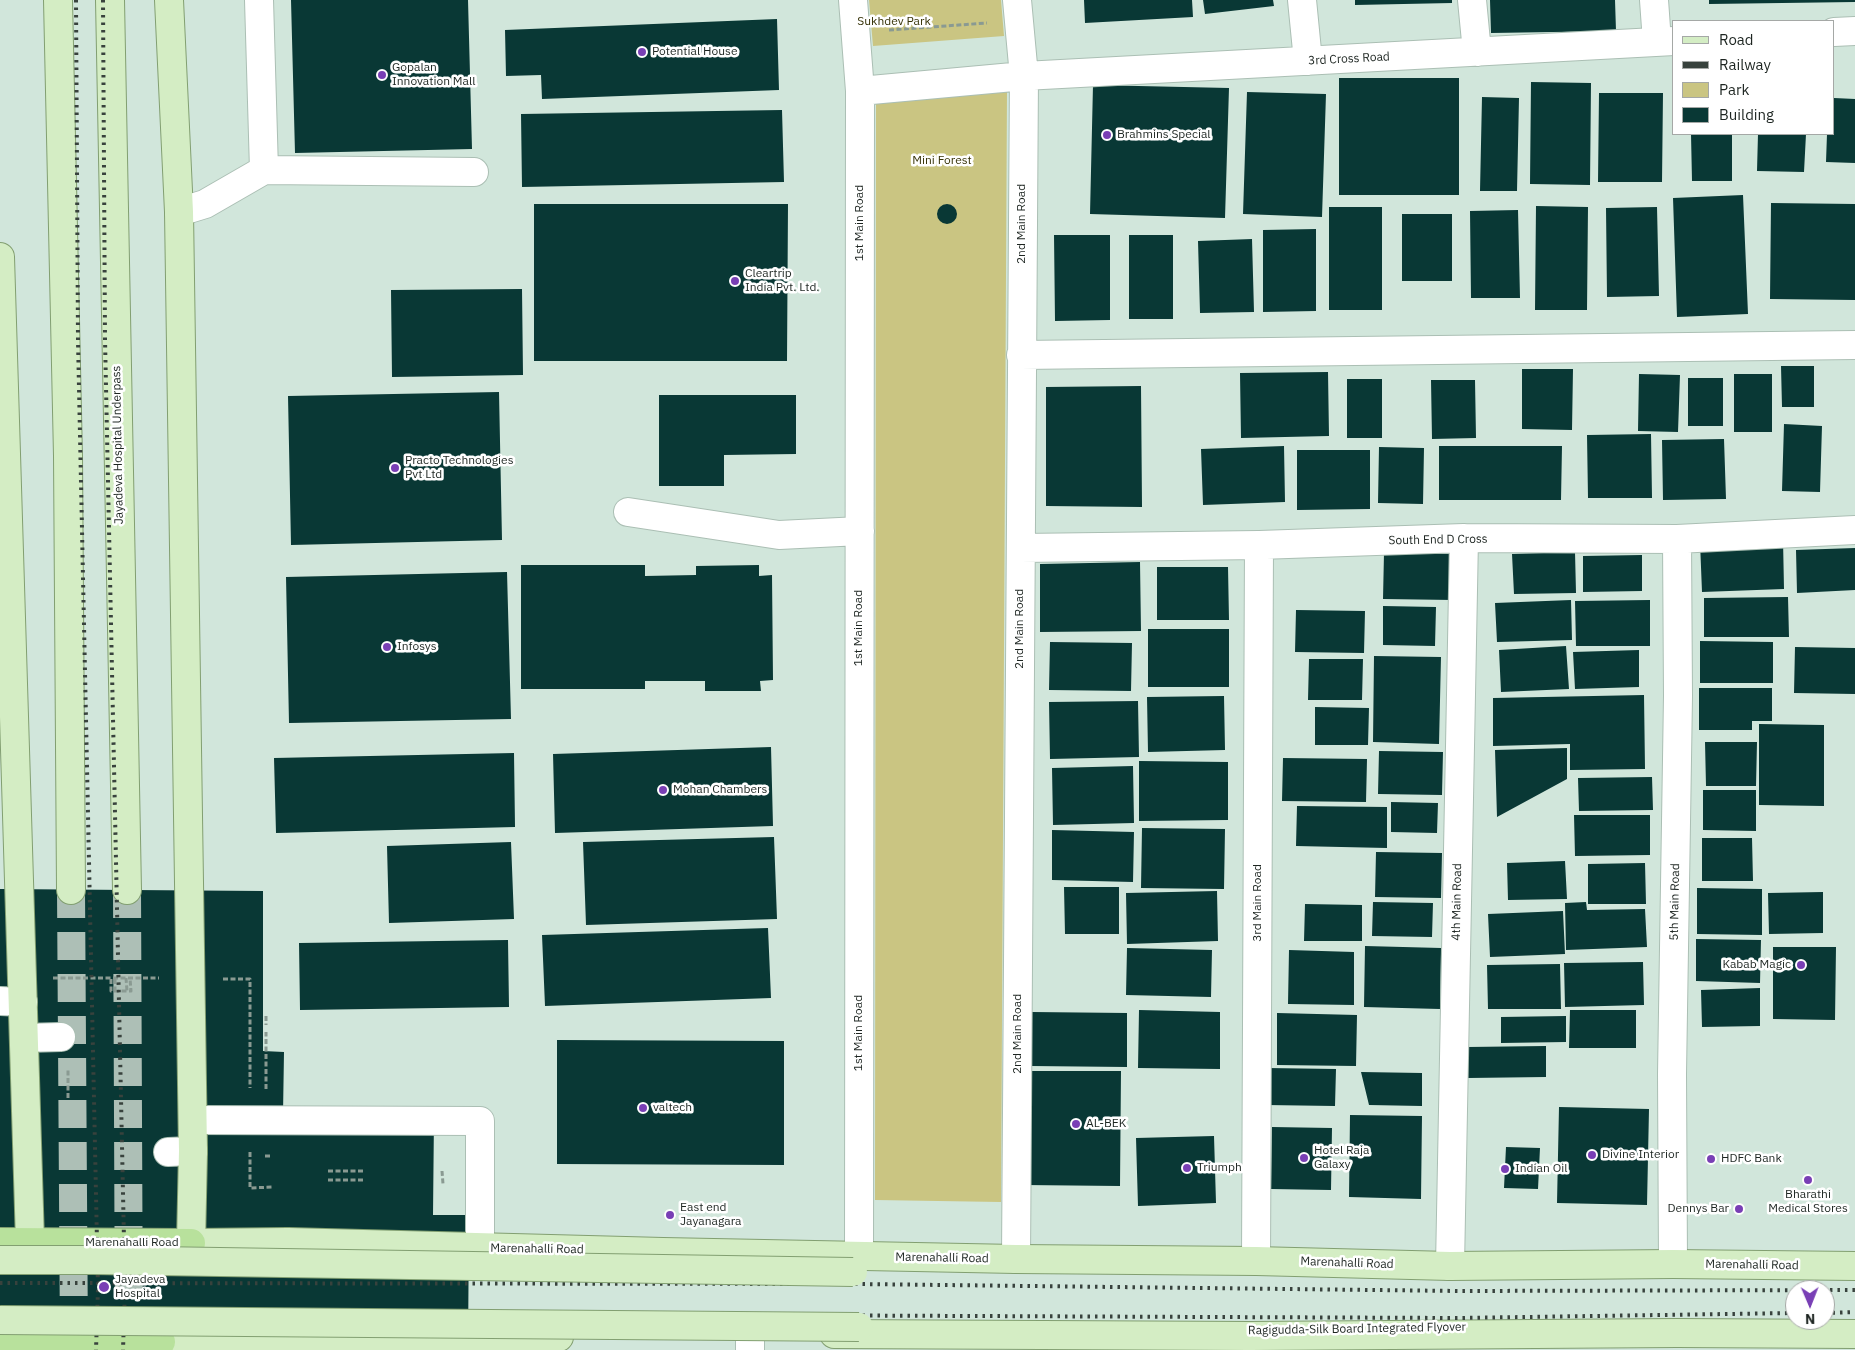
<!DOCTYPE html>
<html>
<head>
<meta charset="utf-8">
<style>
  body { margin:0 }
  #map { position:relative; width:1855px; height:1350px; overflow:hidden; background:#d1e6db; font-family:"IBM Plex Sans",sans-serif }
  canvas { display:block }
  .legend { position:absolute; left:1672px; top:20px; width:162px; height:115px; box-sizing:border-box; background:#fff; border:1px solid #a5a8a6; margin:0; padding:6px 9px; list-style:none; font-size:15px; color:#1d2521 }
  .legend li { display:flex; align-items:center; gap:10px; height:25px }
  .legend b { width:25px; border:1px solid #a5a8a6 }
  .north { position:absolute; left:1785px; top:1280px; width:50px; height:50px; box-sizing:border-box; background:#fff; border:1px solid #a5a8a6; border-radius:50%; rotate:179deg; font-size:14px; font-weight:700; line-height:20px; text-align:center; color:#1d2521 }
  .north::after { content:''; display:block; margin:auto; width:18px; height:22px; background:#793fb5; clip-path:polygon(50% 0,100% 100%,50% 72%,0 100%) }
</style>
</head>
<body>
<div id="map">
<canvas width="1855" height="1350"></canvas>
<ul class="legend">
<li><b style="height:6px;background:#d4edc4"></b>Road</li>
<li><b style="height:6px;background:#38423d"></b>Railway</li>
<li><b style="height:14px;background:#cac582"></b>Park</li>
<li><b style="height:14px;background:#093835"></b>Building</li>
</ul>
<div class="north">N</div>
</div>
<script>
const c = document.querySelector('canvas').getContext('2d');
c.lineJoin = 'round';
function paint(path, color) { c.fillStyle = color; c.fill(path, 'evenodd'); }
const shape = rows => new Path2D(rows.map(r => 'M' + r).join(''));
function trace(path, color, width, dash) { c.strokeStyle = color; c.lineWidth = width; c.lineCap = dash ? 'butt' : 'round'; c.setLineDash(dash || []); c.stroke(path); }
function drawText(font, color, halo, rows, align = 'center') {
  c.font = font + ' "IBM Plex Sans",sans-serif'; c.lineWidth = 5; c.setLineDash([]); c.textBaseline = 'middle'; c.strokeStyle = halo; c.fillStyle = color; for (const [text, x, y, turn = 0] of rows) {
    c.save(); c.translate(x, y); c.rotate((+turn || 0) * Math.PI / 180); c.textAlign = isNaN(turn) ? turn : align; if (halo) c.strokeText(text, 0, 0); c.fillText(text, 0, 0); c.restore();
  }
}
const green = shape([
  [869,0,1001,0,1004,36,873,46],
  [1007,90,1001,1202,875,1200,876,101]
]);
const building = shape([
  [291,0,468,0,472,149,295,153],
  [1084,0,1192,0,1193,17,1085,23],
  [1203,0,1273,0,1274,6,1205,14],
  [1355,0,1452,0,1452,3,1355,5],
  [1490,0,1615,0,1616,31,1491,33],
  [1709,0,1855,0,1855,2,1709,4],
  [777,19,779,90,542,99,541,75,506,76,505,30],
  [1339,78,1459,78,1459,195,1339,195],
  [1531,82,1591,83,1590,185,1530,184],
  [1093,85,1229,88,1225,218,1090,214],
  [1247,92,1326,94,1322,217,1243,214],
  [1599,93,1663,93,1662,182,1598,182],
  [1482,97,1519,98,1517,191,1480,191],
  [1834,98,1855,99,1855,163,1826,162,1827,134,1834,134],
  [782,110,784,182,522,187,521,114],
  [1691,134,1732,134,1732,181,1692,181],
  [1758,134,1806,134,1804,172,1757,171],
  [1743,195,1748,314,1677,317,1673,198],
  [1771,203,1855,204,1855,300,1770,299],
  '937 214a10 10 0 1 1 20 0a10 10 0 1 1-20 0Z',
  [534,204,788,204,787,361,534,361],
  [1536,206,1588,207,1587,310,1535,310],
  [1329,207,1382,207,1382,310,1329,310],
  [1657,207,1659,296,1607,297,1606,208],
  [1518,210,1520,298,1471,298,1470,211],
  [1402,214,1452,214,1452,281,1402,281],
  [1316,229,1316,311,1263,312,1263,230],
  [1054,235,1110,235,1110,320,1055,321],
  [1129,235,1173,235,1173,319,1129,319],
  [1252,239,1254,312,1200,313,1198,241],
  [522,289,523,375,392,377,391,290],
  [1781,366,1814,366,1814,407,1782,407],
  [1522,369,1573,369,1572,430,1522,429],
  [1328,372,1329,436,1241,438,1240,373],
  [1639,374,1680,375,1678,432,1638,431],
  [1734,374,1772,374,1772,432,1734,432],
  [1688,378,1723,378,1723,426,1688,426],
  [1347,379,1382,379,1382,438,1347,438],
  [1431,380,1475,380,1476,438,1432,439],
  [1141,386,1142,507,1046,506,1046,387],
  [499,392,502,540,291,545,288,396],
  [659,395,796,395,796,454,724,455,724,486,659,486],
  [1784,424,1822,426,1820,492,1782,491],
  [1651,434,1652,498,1588,498,1587,435],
  [1724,439,1726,499,1663,500,1662,440],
  [1284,446,1285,502,1203,505,1201,449],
  [1439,446,1562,446,1561,500,1439,500],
  [1379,447,1424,448,1423,504,1378,503],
  [1297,450,1370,450,1370,509,1297,510],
  [1783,539,1784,589,1702,592,1700,542],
  [1855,548,1855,590,1797,593,1796,550],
  [1575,552,1576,593,1514,594,1512,554],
  [1384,553,1453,554,1453,600,1383,599],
  [1642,555,1642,591,1583,592,1583,556],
  [1140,562,1141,631,1040,632,1040,564],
  [521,565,645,565,645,576,696,575,696,566,759,565,759,576,772,575,773,680,760,681,761,691,705,691,705,681,645,681,645,689,521,689],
  [1157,567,1228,567,1229,620,1157,620],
  [507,572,511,719,289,723,286,577],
  [1788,597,1789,637,1704,637,1704,598],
  [1571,600,1572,640,1497,642,1495,603],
  [1650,600,1650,646,1576,646,1575,601],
  [1383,606,1436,607,1435,646,1383,645],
  [1296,610,1365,611,1364,653,1295,652],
  [1148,629,1229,629,1229,687,1148,687],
  [1700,641,1773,642,1773,683,1700,683],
  [1050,642,1132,643,1131,691,1049,690],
  [1566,646,1569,689,1501,692,1499,650],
  [1795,647,1855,648,1855,694,1794,693],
  [1639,650,1639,687,1575,689,1573,652],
  [1374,656,1441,657,1439,744,1373,742],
  [1309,659,1363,659,1362,700,1308,700],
  [1699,688,1772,688,1772,721,1752,721,1752,730,1699,730],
  [1644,695,1645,769,1570,770,1570,744,1493,746,1493,698],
  [1224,696,1225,750,1148,752,1147,697],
  [1138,701,1139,757,1050,759,1049,702],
  [1315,707,1369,708,1368,745,1315,745],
  [1759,724,1824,725,1824,806,1759,805],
  [1705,742,1757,742,1756,786,1706,786],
  [771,747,773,826,555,833,553,754],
  [1567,748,1567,779,1497,817,1495,750],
  [1379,751,1443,752,1442,795,1378,794],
  [514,753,515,827,276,833,274,758],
  [1283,758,1367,759,1366,802,1282,801],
  [1139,761,1228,762,1228,820,1139,821],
  [1133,766,1134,823,1053,825,1052,768],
  [1652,777,1653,810,1579,811,1578,778],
  [1703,790,1756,790,1756,831,1703,830],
  [1391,802,1438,803,1437,833,1391,832],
  [1297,806,1387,807,1387,848,1296,846],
  [1574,815,1650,815,1650,855,1575,856],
  [1142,828,1225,829,1224,889,1141,888],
  [1052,830,1134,832,1133,882,1052,880],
  [774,837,777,919,586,925,583,842],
  [1702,838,1752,838,1753,881,1702,881],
  [511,842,514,919,389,923,387,846],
  [1376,852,1442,853,1441,898,1375,897],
  [1565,861,1567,899,1508,900,1507,863],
  [1645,863,1646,904,1588,904,1588,864],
  [1064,887,1119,887,1119,934,1065,934],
  [1697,888,1762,889,1762,935,1697,934],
  [0,889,263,891,263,1051,284,1052,283,1114,434,1115,433,1215,469,1215,468,1350,0,1350],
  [1217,891,1218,941,1127,944,1126,893],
  [1823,892,1823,933,1769,934,1768,893],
  [1373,902,1433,903,1432,937,1372,936],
  [1586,902,1587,910,1645,909,1647,947,1566,950,1565,903],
  [1305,904,1362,905,1362,941,1304,941],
  [1563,911,1565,954,1490,957,1488,914],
  [768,928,771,998,545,1006,542,935],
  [1696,939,1761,940,1760,983,1696,981],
  [508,940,509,1007,300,1010,299,943],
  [1365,946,1441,948,1440,1009,1364,1007],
  [1773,947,1836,947,1835,1020,1773,1019],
  [1127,948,1212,950,1211,997,1126,995],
  [1289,950,1354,952,1354,1005,1288,1004],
  [1643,962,1644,1005,1565,1007,1564,963],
  [1560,964,1561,1009,1488,1009,1487,965],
  [1760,988,1760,1026,1702,1027,1701,990],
  [1139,1010,1220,1012,1220,1069,1138,1068],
  [1570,1010,1636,1010,1636,1048,1569,1048],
  [1032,1012,1127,1013,1127,1067,1031,1066],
  [1277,1013,1357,1015,1356,1066,1277,1065],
  [1566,1016,1566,1042,1501,1043,1501,1017],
  [557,1040,784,1041,784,1165,557,1164],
  [1546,1046,1546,1077,1468,1078,1468,1047],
  [1267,1068,1336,1069,1335,1106,1266,1105],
  [1025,1071,1121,1071,1120,1186,1024,1185],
  [1361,1072,1422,1073,1422,1106,1369,1105],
  [1559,1107,1649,1109,1647,1205,1557,1203],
  [1350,1115,1422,1116,1421,1199,1349,1197],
  [1272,1127,1332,1128,1331,1190,1271,1189],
  [1214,1136,1216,1203,1138,1206,1136,1138],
  [1506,1147,1540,1148,1538,1189,1504,1188]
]);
const majorTunnel = shape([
  [71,890,74,1344],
  [127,890,129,1343]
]);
const path = shape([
  [889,30,987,23],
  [53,978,159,978],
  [126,978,127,991],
  [111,979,111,991,131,991,130,978],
  [115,979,115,992],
  [223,979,250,979,250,1088],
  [266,1016,266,1025],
  [266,1089,266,1032],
  [68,1098,68,1068],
  [250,1152,250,1188,273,1187],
  [265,1156,270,1156],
  [328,1171,365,1171],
  [442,1171,443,1184],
  [328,1180,365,1180]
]);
const minor = shape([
  [853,0,860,91,859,1256],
  [1302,0,1308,61],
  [1472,0,1477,52],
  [1654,0,1657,42],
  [1834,32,1855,31],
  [860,91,1024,76,1674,41],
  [264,170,474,172],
  [179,212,205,204,264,170,259,0],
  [1021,355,1855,345],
  [628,512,779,535,860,531],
  [1021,548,1259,545,1464,538,1677,539,1855,530],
  [0,1001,23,1002],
  [24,1038,61,1037],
  [193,1120,480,1121,480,1248],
  [168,1152,193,1151],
  [1016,1259,1024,76,1017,0],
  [1256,1261,1259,545],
  [1673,1264,1672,1074,1678,696,1677,539],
  [1450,1266,1464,538],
  [750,1350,750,1334]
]);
const major = shape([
  [58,0,68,456,71,890],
  [110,0,127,890],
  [169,0,179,212,193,1151,191,1243,288,1242,663,1252,1016,1259,1256,1261,1450,1266,1673,1264,1855,1266],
  [0,257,30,1242],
  [834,1334,1250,1336,1677,1333,1855,1334],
  [161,1350,161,1342,559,1337]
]);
const highway = shape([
  [0,1242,191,1243],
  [0,1340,161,1342]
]);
const rail = shape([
  [76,0,78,340,98,1289,96,1350],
  [103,0,105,339,125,1288,123,1350],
  [0,1283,857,1284,1459,1291,1855,1290],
  [0,1312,1457,1318,1795,1313],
  [1825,1313,1855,1312]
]);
const majorBridge = shape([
  [0,1260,93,1260,853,1272],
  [0,1320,859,1327]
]);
const markers = [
  [642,52,5,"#793fb5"],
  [382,75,5,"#793fb5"],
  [1107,135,5,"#793fb5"],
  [735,281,5,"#793fb5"],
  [395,468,5,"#793fb5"],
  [387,647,5,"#793fb5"],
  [663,790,5,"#793fb5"],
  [1801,965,5,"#793fb5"],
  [643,1108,5,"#793fb5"],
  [1076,1124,5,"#793fb5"],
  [1592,1155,5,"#793fb5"],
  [1304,1158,5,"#793fb5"],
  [1711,1159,5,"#793fb5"],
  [1187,1168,5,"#793fb5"],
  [1505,1169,5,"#793fb5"],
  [1808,1180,5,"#793fb5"],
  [1739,1209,5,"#793fb5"],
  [670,1215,5,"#793fb5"],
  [104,1287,6,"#793fb5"]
];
const parkNames = [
  ["Sukhdev Park",894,22],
  ["Mini Forest",942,161]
];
const poiNames = [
  ["Potential House",652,52],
  ["Gopalan",392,68],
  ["Innovation Mall",392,82],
  ["Brahmins Special",1117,135],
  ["Cleartrip",745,274],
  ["India Pvt. Ltd.",745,288],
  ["Practo Technologies",405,461],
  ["Pvt Ltd",405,475],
  ["Infosys",397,647],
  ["Mohan Chambers",673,790],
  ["Kabab Magic",1791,965,"right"],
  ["valtech",653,1108],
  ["AL-BEK",1086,1124],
  ["Hotel Raja",1314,1151],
  ["Galaxy",1314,1165],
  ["Divine Interior",1602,1155],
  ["HDFC Bank",1721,1159],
  ["Triumph",1197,1168],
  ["Indian Oil",1515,1169],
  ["Bharathi",1808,1195,"center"],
  ["Medical Stores",1808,1209,"center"],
  ["East end",680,1208],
  ["Jayanagara",680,1222],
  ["Dennys Bar",1729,1209,"right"],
  ["Jayadeva",115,1280],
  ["Hospital",115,1294]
];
const streetNames = [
  ["3rd Cross Road",1349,59,-3],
  ["1st Main Road",860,223,-90],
  ["2nd Main Road",1022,224,-90],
  ["Jayadeva Hospital Underpass",118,445,-91],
  ["South End D Cross",1438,540,-1],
  ["1st Main Road",859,628,-90],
  ["2nd Main Road",1020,629,-90],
  ["4th Main Road",1457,902,-89],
  ["5th Main Road",1675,902,-89],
  ["3rd Main Road",1258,903,-90],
  ["1st Main Road",859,1033,-90],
  ["2nd Main Road",1018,1034,-90],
  ["Marenahalli Road",132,1243],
  ["Marenahalli Road",537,1249,1],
  ["Marenahalli Road",942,1258,1],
  ["Marenahalli Road",1347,1263,2],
  ["Marenahalli Road",1752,1265,1],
  ["Ragigudda-Silk Board Integrated Flyover",1357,1329,-1]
];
paint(green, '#cac582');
paint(building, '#093835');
trace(majorTunnel, '#adbfb6', 28, [28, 14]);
trace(minor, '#abbfb4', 30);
trace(major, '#829f71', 30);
trace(highway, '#829f71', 30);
trace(path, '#8a9a92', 3, [5, 2.5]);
trace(minor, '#fff', 28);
trace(major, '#d4edc4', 28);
trace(highway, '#b8e19c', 28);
trace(rail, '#38423d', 4, [2.5, 5]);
trace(majorBridge, '#829f71', 30, []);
trace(majorBridge, '#d4edc4', 28);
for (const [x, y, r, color] of markers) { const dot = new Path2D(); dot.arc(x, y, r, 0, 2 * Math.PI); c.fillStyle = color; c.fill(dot); trace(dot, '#fff', 2); }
drawText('12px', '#373308', '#fff', parkNames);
drawText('12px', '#1d2521', '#fff', poiNames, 'left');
drawText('12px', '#1d2521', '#fff', streetNames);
</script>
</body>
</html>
